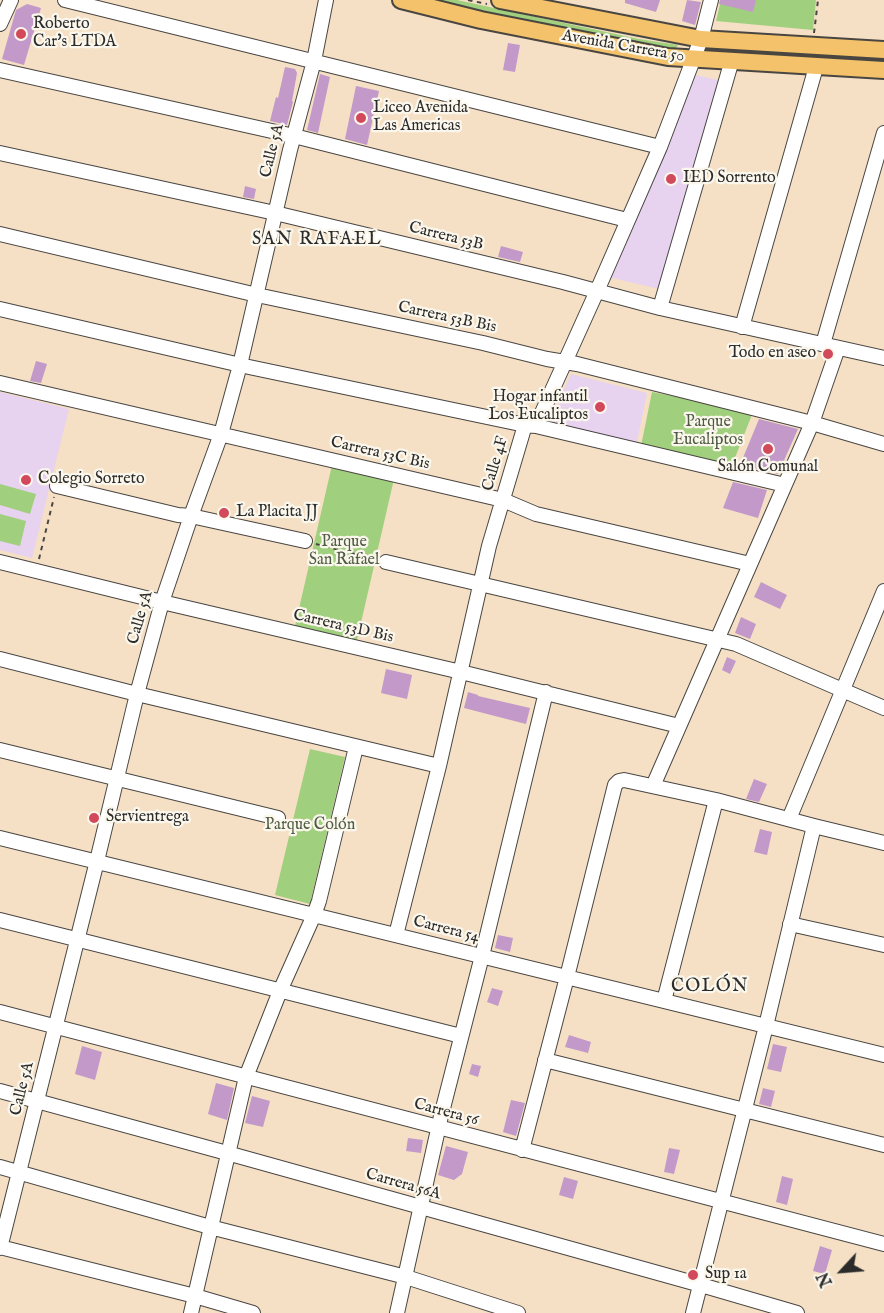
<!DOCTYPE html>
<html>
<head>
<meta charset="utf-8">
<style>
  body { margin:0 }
  #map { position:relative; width:884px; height:1313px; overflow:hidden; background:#f5e0c5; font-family:"IM FELL English",serif }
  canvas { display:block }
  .north { position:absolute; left:812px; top:1241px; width:60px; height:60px; -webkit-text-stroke:4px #fbf7ec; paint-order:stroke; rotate:244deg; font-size:16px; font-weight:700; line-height:24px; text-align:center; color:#2b2b2b }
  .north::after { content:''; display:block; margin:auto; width:21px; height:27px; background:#2b2b2b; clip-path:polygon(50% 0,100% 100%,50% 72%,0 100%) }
</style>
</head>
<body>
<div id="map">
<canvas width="884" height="1313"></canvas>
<div class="north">N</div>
</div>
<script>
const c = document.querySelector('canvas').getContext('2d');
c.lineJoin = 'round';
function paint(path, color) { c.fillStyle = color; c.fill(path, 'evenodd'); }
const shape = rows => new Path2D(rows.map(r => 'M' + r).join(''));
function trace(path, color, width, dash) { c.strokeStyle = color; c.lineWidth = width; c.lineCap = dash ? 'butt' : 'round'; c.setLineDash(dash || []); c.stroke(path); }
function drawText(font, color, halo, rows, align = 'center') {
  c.font = font + ' "IM FELL English",serif'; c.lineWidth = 4.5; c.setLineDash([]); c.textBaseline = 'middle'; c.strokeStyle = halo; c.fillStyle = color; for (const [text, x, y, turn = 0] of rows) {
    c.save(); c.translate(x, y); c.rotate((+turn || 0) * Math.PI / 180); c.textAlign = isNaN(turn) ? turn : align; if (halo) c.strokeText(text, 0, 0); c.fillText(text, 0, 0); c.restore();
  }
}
const built = shape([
  [696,75,722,81,659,289,608,277],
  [571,374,647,393,637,442,549,422],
  [0,392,69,409,32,558,0,550]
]);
const green = shape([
  [420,0,457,0,639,39,678,45,674,52],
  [721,0,816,0,813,30,716,21],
  [652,392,753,412,731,468,641,446],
  [332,465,394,479,357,640,295,626],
  [0,484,36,494,30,514,0,505],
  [0,514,26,521,20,546,0,541],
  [310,749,345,757,310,904,275,895]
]);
const building = shape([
  [625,0,660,0,656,12,625,3],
  [687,0,701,2,695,25,682,21],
  [720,0,756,0,753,12,719,4],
  [27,4,41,8,24,65,2,59,16,10],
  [508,43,520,45,515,72,503,70],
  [285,67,295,69,297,73,292,101,293,102,287,125,270,121,276,97,278,98],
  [320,74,330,77,318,133,307,130],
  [356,86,379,91,367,145,345,139],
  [245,186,256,189,254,199,243,197],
  [501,246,523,252,520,262,498,257],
  [36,361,47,364,41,383,30,381],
  [759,419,798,429,778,474,740,465],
  [733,482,767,490,758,518,723,508],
  [761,582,787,595,780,609,754,597],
  [741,617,756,624,750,639,735,633],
  [727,657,736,661,730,674,722,670],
  [386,669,412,675,407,699,381,693],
  [468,692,478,695,478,696,530,708,526,724,464,708],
  [754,779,767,784,759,802,746,799],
  [760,829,772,832,767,855,754,852],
  [498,935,513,938,510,952,495,948],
  [492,988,503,991,498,1006,487,1002],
  [569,1035,591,1042,588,1053,565,1047],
  [773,1044,787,1047,781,1072,767,1069],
  [82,1046,102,1052,95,1080,75,1074],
  [472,1064,481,1066,478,1077,469,1074],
  [216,1083,234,1088,227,1120,208,1114],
  [763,1088,775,1091,771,1107,759,1104],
  [252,1096,270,1101,263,1127,245,1123],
  [511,1100,525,1103,516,1136,503,1132],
  [408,1138,423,1140,421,1153,406,1151],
  [446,1146,468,1152,462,1174,454,1180,438,1175],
  [669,1148,680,1150,674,1174,664,1172],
  [782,1176,793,1179,787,1205,776,1202],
  [564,1177,578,1181,573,1199,559,1195],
  [820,1246,832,1250,825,1274,813,1271]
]);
const path = shape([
  [468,0,487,4],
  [814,33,818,0],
  [316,544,374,559],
  [39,559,54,497],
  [289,820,324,829]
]);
const minor = shape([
  [65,0,660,147],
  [0,24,11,0],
  [0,70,294,136,627,220],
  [0,153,275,213,563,282,660,308,884,358],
  [0,234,257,295,483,343,547,359,577,364,812,423,884,444],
  [660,308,732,60],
  [0,309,249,367,525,425],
  [742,327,816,67],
  [823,344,884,133],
  [0,383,503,500,536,514,750,564],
  [536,426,785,485],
  [57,486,178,515,191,516,305,541],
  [0,562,162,602,461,672,679,726],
  [386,562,736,644,884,708],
  [0,659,137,694,439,766],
  [0,750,278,818],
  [653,786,812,423,838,348],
  [789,819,884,591],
  [0,838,884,1055],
  [0,920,461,1036],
  [790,924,884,945],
  [396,935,439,766,489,546,525,425,536,426,597,291,660,147,701,39,711,0],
  [664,1001,716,800],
  [0,1012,884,1244],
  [545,1060,884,1145],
  [0,1091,227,1153,701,1285,797,1313],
  [522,1150,567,977,615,785,619,781,624,780,716,800,814,826,884,843],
  [0,1167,210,1227,406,1277,518,1313],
  [0,1247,195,1296,253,1313],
  [0,1248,97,861,137,694,162,602,191,516,221,434,240,365,290,150,314,61,326,0],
  [191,1313,246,1077,280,991,314,915,319,901,356,747],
  [397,1313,441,1116,482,956,546,692],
  [693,1313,766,1026,814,826]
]);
const major = shape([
  [401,0,481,20,668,57,884,70],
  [500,0,701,39,884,50]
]);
const markers = [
  [21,34,6,"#d1495b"],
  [361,118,6,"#d1495b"],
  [671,179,6,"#d1495b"],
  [828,354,6,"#d1495b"],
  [600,407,6,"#d1495b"],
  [768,449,6,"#d1495b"],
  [26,480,6,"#d1495b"],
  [224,513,6,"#d1495b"],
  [94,818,6,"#d1495b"],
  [693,1275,6,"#d1495b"]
];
const poiNames = [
  ["Roberto",33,25],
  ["Car's LTDA",33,43],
  ["Liceo Avenida",373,109],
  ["Las Americas",373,127],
  ["IED Sorrento",683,179],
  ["Todo en aseo",816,354,"right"],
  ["Hogar infantil",588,398,"right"],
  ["Los Eucaliptos",588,416,"right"],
  ["Salón Comunal",768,468,"center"],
  ["Colegio Sorreto",38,480],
  ["La Placita JJ",236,513],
  ["Servientrega",106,818],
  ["Sup 1a",705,1275]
];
const streetNames = [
  ["Avenida Carrera 50",623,47,10],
  ["Calle 5A",273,151,-76],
  ["Carrera 53B",446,237,14],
  ["Carrera 53B Bis",447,318,12],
  ["Carrera 53C Bis",380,454,13],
  ["Calle 4F",496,464,-74],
  ["Calle 5A",141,618,-74],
  ["Carrera 53D Bis",343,627,13],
  ["Carrera 54",446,930,14],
  ["Calle 5A",23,1089,-76],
  ["Carrera 56",446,1113,15],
  ["Carrera 56A",403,1185,16]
];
const parkNames = [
  ["Parque",708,423],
  ["Eucaliptos",708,441],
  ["Parque",344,543],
  ["San Rafael",344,561],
  ["Parque Colón",310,826]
];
const neighbourhoodNames = [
  ["SAN RAFAEL",317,240],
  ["COLÓN",710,987]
];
paint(built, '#e7d2ef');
paint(green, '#a0cf7d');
paint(building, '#c299c9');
trace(minor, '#494642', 16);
trace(major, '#494642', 20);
trace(path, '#494642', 2, [4.5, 4.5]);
trace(minor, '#fff', 14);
trace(major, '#f3c26a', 16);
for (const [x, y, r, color] of markers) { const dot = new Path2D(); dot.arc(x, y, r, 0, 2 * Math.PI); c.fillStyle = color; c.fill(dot); trace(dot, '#fbf7ec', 2); }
drawText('16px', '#2b2b2b', '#fbf7ec', poiNames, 'left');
drawText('16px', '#2b2b2b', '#fbf7ec', streetNames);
drawText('16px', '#4e5c44', '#fbf7ec', parkNames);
c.letterSpacing = '1.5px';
drawText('18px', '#2b2b2b', '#fbf7ec', neighbourhoodNames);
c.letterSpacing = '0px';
</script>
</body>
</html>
